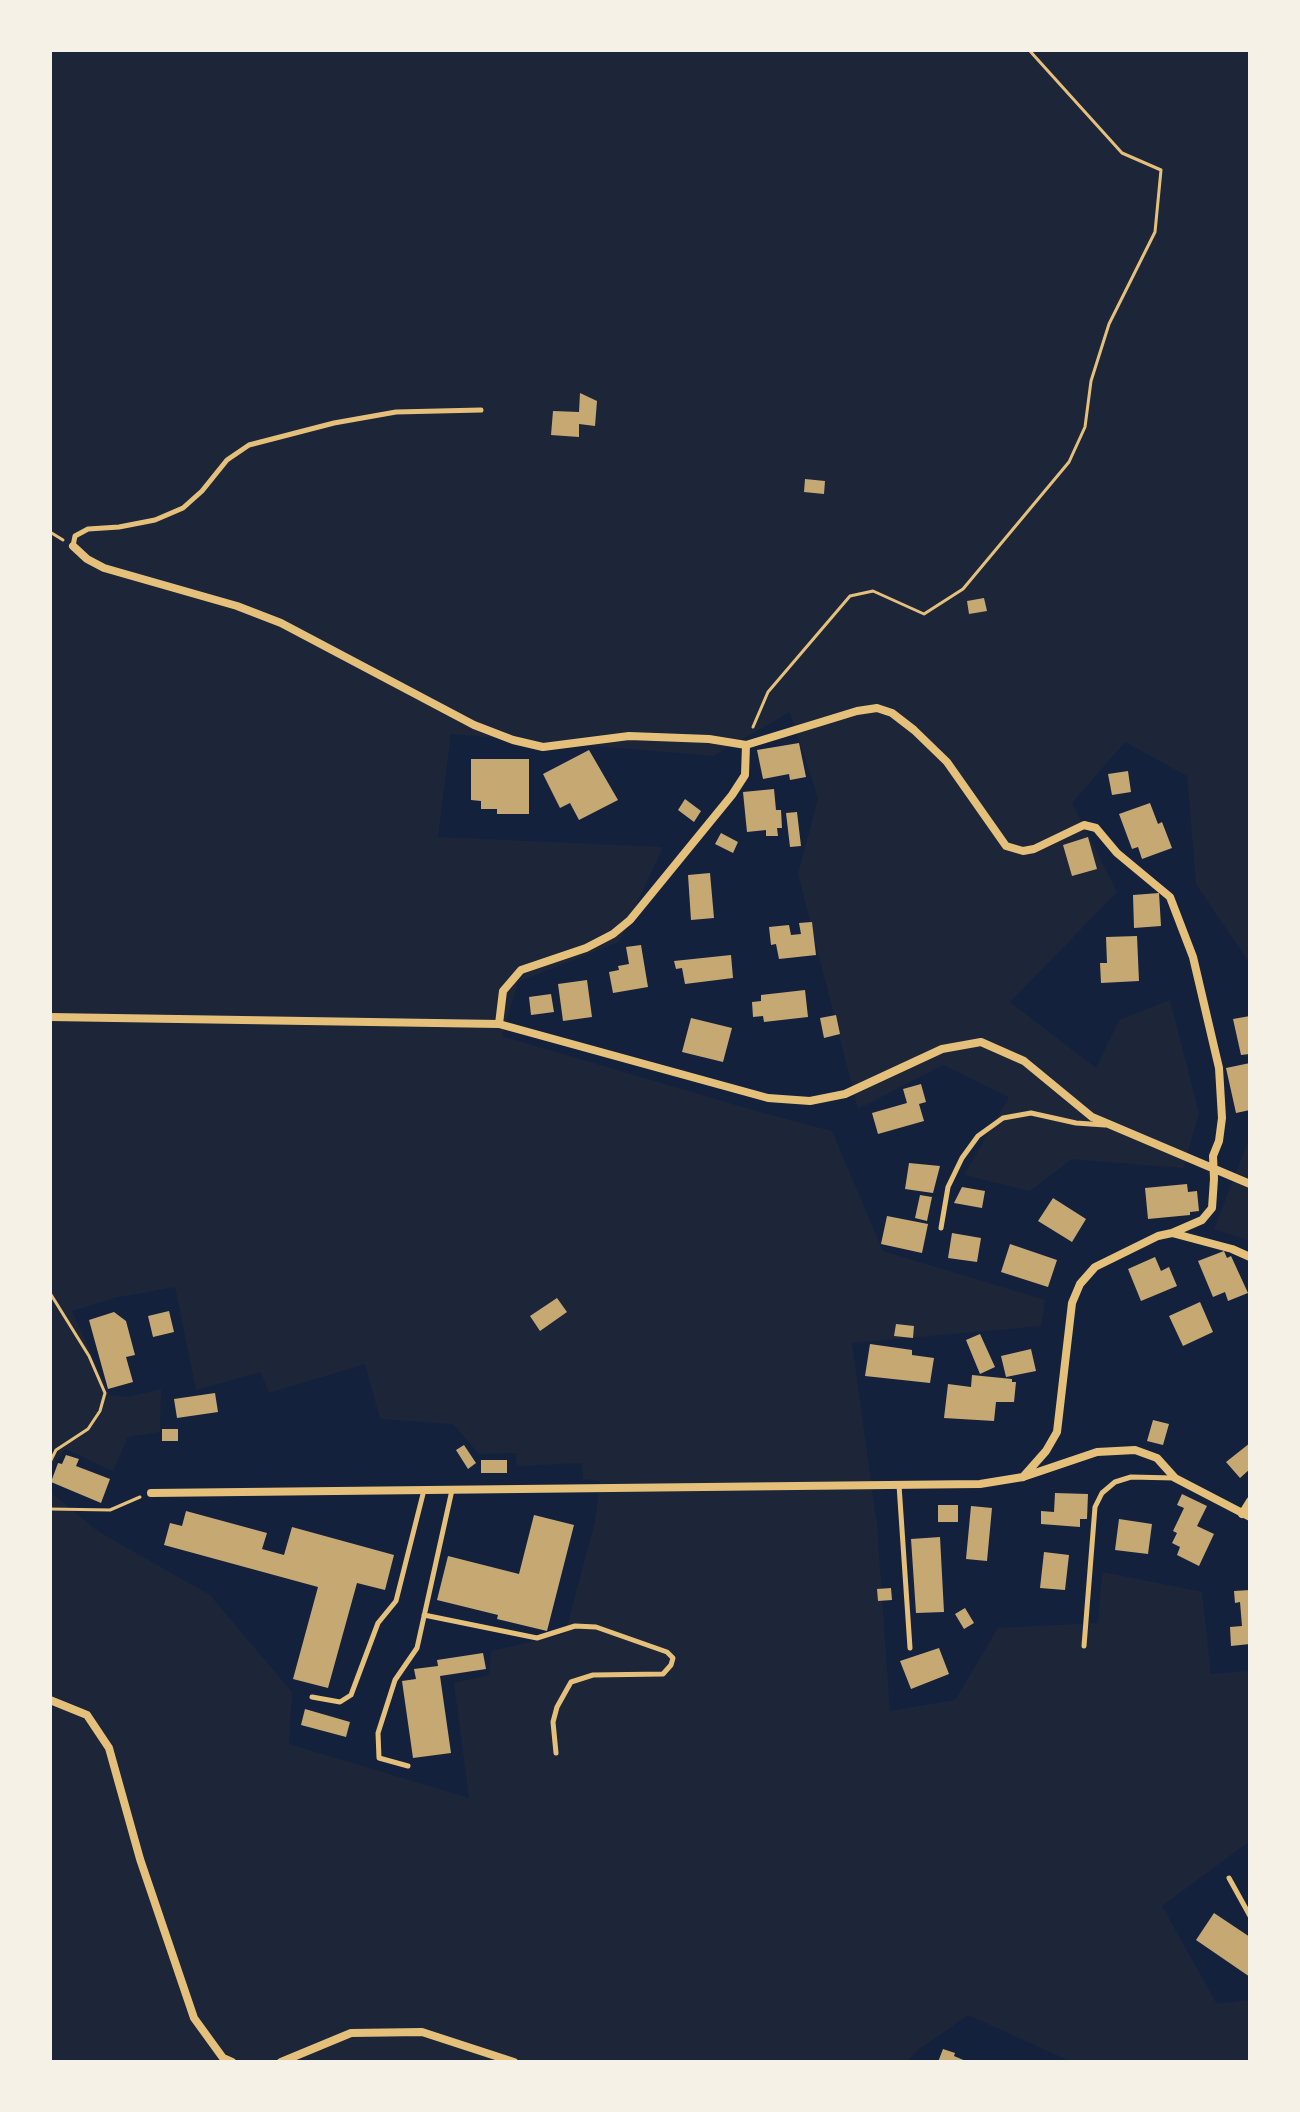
<!DOCTYPE html>
<html>
<head>
<meta charset="utf-8">
<style>
  body { margin:0 }
  #map { position:relative; width:1300px; height:2112px; overflow:hidden; background:#14213d; font-family:"DejaVu Sans",sans-serif }
  canvas { display:block }
  .frame { position:absolute; inset:0; border:52px solid #f6f1e7; pointer-events:none }
</style>
</head>
<body>
<div id="map">
<canvas width="1300" height="2112"></canvas>
<div class="frame"></div>
</div>
<script>
const c = document.querySelector('canvas').getContext('2d');
c.lineJoin = 'round';
function paint(path, color) { c.fillStyle = color; c.fill(path, 'evenodd'); }
const shape = rows => new Path2D(rows.map(r => 'M' + r).join(''));
function trace(path, color, width, dash) { c.strokeStyle = color; c.lineWidth = width; c.lineCap = dash ? 'butt' : 'round'; c.setLineDash(dash || []); c.stroke(path); }
const green = shape([
  [50,50,1250,50,1250,964,1196,884,1187,776,1125,742,1072,803,1117,892,1010,1002,1096,1068,1119,1020,1170,1000,1199,1113,1183,1168,1072,1159,1030,1191,964,1175,1009,1097,943,1065,858,1109,798,874,818,798,790,712,713,756,451,734,438,837,663,847,619,942,518,982,502,1036,756,1111,832,1131,883,1251,1045,1300,1041,1326,852,1343,877,1525,890,1711,955,1700,998,1628,1098,1623,1102,1572,1202,1592,1211,1674,1250,1671,1250,1841,1162,1906,1217,2004,1250,2000,1250,2062,1072,2062,968,2015,918,2050,907,2062,50,2062,50,1492,99,1532,210,1595,292,1692,289,1744,469,1798,454,1683,489,1675,491,1651,565,1634,595,1521,600,1481,583,1479,582,1463,517,1466,516,1453,479,1454,453,1424,380,1419,365,1364,269,1393,261,1372,196,1390,175,1287,114,1298,72,1311,110,1395,128,1397,161,1389,160,1432,128,1437,113,1471,65,1449,50,1473],
  [1249,1139,1250,1140,1250,1241,1214,1229]
]);
const building = shape([
  [580,393,597,401,595,426,579,424,579,437,551,435,553,411,579,412],
  [805,479,825,481,824,494,804,492],
  [984,598,987,611,969,614,967,601],
  [799,743,806,777,790,780,789,774,763,779,757,750],
  [589,750,618,800,579,820,570,803,560,808,543,774],
  [471,759,529,759,529,814,497,814,497,809,481,809,481,801,471,800],
  [1128,771,1131,792,1112,795,1108,774],
  [774,789,776,810,781,810,782,828,777,828,778,836,766,836,766,830,747,832,743,792],
  [685,799,701,811,694,822,678,810],
  [1150,803,1158,824,1162,822,1172,848,1142,859,1138,847,1132,849,1119,814],
  [797,812,801,846,790,847,786,813],
  [721,833,738,842,733,853,715,844],
  [1088,837,1097,869,1072,876,1063,845],
  [710,873,714,918,691,920,688,875],
  [1159,893,1161,926,1134,928,1133,895],
  [812,922,816,955,779,959,776,944,771,945,769,927,789,925,791,935,801,934,799,923],
  [1137,936,1139,981,1101,983,1100,963,1107,963,1106,937],
  [641,945,648,987,613,993,609,972,619,970,618,966,629,964,626,947],
  [731,955,733,978,685,984,682,968,676,969,674,961],
  [587,980,592,1017,563,1021,558,984],
  [805,990,808,1017,764,1022,763,1016,753,1017,752,1002,761,1001,761,995],
  [551,994,554,1012,531,1015,529,997],
  [836,1015,840,1034,824,1038,820,1018],
  [1250,1016,1250,1054,1241,1055,1233,1019],
  [691,1018,732,1028,723,1062,682,1052],
  [1250,1063,1250,1110,1236,1113,1226,1068],
  [921,1084,926,1102,919,1104,924,1121,878,1134,872,1113,907,1103,903,1089],
  [909,1163,940,1166,933,1193,905,1189],
  [1187,1184,1188,1192,1197,1191,1199,1211,1190,1212,1190,1215,1148,1219,1145,1188],
  [962,1187,985,1191,982,1208,954,1203],
  [920,1195,932,1197,927,1221,915,1218],
  [1053,1198,1086,1219,1072,1242,1038,1221],
  [887,1216,928,1224,922,1253,881,1244],
  [952,1233,981,1238,977,1262,948,1258],
  [1010,1244,1057,1260,1048,1287,1001,1272],
  [1224,1251,1227,1258,1231,1256,1248,1293,1228,1301,1225,1292,1213,1297,1198,1261],
  [1155,1257,1161,1271,1169,1267,1177,1286,1141,1301,1128,1269],
  [557,1298,567,1312,540,1331,530,1316],
  [1200,1302,1213,1332,1183,1346,1169,1316],
  [169,1311,174,1332,153,1337,148,1316],
  [114,1312,126,1321,135,1355,126,1357,133,1382,108,1389,89,1320],
  [896,1324,914,1326,913,1338,894,1336],
  [980,1334,995,1367,980,1374,966,1340],
  [870,1344,912,1350,912,1355,934,1358,930,1383,865,1376],
  [1031,1349,1036,1371,1006,1377,1001,1356],
  [972,1375,1012,1379,1012,1382,1016,1382,1014,1402,996,1402,994,1421,944,1418,948,1384,971,1387],
  [215,1393,218,1412,177,1418,174,1399],
  [1153,1420,1169,1424,1163,1445,1147,1441],
  [162,1429,178,1429,178,1441,162,1441],
  [1250,1443,1250,1469,1240,1478,1226,1462],
  [464,1445,476,1463,468,1469,456,1450],
  [66,1455,79,1459,76,1466,110,1479,101,1503,51,1482,58,1463,62,1464],
  [481,1460,507,1460,507,1473,481,1473],
  [1055,1493,1088,1494,1087,1519,1080,1519,1080,1527,1041,1524,1041,1511,1054,1512],
  [1182,1494,1207,1506,1197,1526,1214,1534,1199,1566,1177,1555,1180,1547,1172,1543,1177,1533,1173,1531,1184,1508,1177,1505],
  [938,1505,958,1505,958,1522,938,1522],
  [971,1506,992,1508,987,1561,966,1559],
  [186,1511,267,1533,262,1549,284,1555,292,1527,394,1555,385,1590,357,1583,328,1688,293,1679,318,1587,164,1545,170,1523,182,1526],
  [534,1515,574,1525,547,1631,497,1619,498,1615,437,1600,448,1556,519,1574],
  [1119,1519,1152,1524,1148,1554,1115,1550],
  [940,1537,944,1612,916,1613,911,1539],
  [1044,1552,1069,1555,1065,1590,1040,1588],
  [891,1588,892,1600,878,1601,877,1589],
  [1250,1590,1250,1644,1231,1646,1230,1627,1242,1626,1240,1602,1235,1603,1234,1591],
  [965,1608,974,1623,964,1629,955,1614],
  [939,1648,949,1674,911,1689,900,1661],
  [483,1653,486,1669,440,1676,451,1753,413,1758,402,1681,416,1679,414,1669,438,1666,437,1660],
  [305,1709,350,1722,346,1737,301,1725],
  [1214,1913,1250,1937,1250,1977,1196,1940],
  [943,2049,955,2053,954,2056,968,2062,938,2062]
]);
const path = shape([
  [50,532,63,540],
  [753,727,768,692,850,596,873,591,924,614,963,589,1069,462,1085,427,1091,381,1109,324,1155,232,1161,170,1122,153,1029,50],
  [50,1293,89,1356,105,1393,100,1411,88,1429,56,1450,50,1462],
  [50,1509,110,1510,140,1497]
]);
const service = shape([
  [73,546,75,536,88,529,119,527,155,520,183,508,202,491,227,460,249,445,334,423,396,412,481,410],
  [941,1228,948,1187,962,1158,978,1136,1003,1118,1031,1113,1076,1123,1105,1125],
  [899,1485,910,1648],
  [424,1615,537,1638,575,1626,596,1627,667,1652,673,1658,671,1665,663,1674,593,1675,571,1682,557,1707,553,1722,556,1753],
  [1084,1646,1095,1507,1102,1493,1115,1482,1131,1477,1174,1478],
  [312,1697,340,1702,351,1695,378,1623,396,1601,424,1490],
  [408,1766,379,1758,378,1733,395,1680,417,1648,452,1490],
  [1229,1878,1250,1916]
]);
const minor = shape([
  [73,546,87,559,104,568,237,606,281,623,474,725,513,740,543,747,629,736,709,739,746,745,857,711,877,708,892,713,914,730,947,762,1006,846,1023,851,1034,849,1084,825,1096,828,1117,853,1170,897,1193,957,1219,1068,1222,1118,1219,1141,1213,1156,1214,1179,1212,1208,1202,1220,1172,1233,1158,1236,1095,1267,1080,1284,1072,1303,1057,1432,1046,1451,1023,1477],
  [50,1017,499,1024,768,1098,810,1101,845,1094,942,1049,981,1042,1024,1061,1092,1117,1250,1184],
  [499,1024,503,991,521,970,586,948,613,934,630,920,732,795,745,775,746,745],
  [1172,1233,1232,1249,1250,1257],
  [151,1493,980,1484,1023,1477,1097,1452,1135,1450,1157,1458,1175,1478,1250,1517],
  [1242,1514,1250,1501],
  [50,1700,87,1715,109,1748,140,1859,194,2018,223,2058,232,2062],
  [281,2062,351,2033,422,2032,514,2062]
]);
paint(green, '#1d2539');
paint(building, '#c6a872');
trace(path, '#e5c07b', 3);
trace(service, '#e5c07b', 5);
trace(minor, '#e5c07b', 8);
</script>
</body>
</html>
